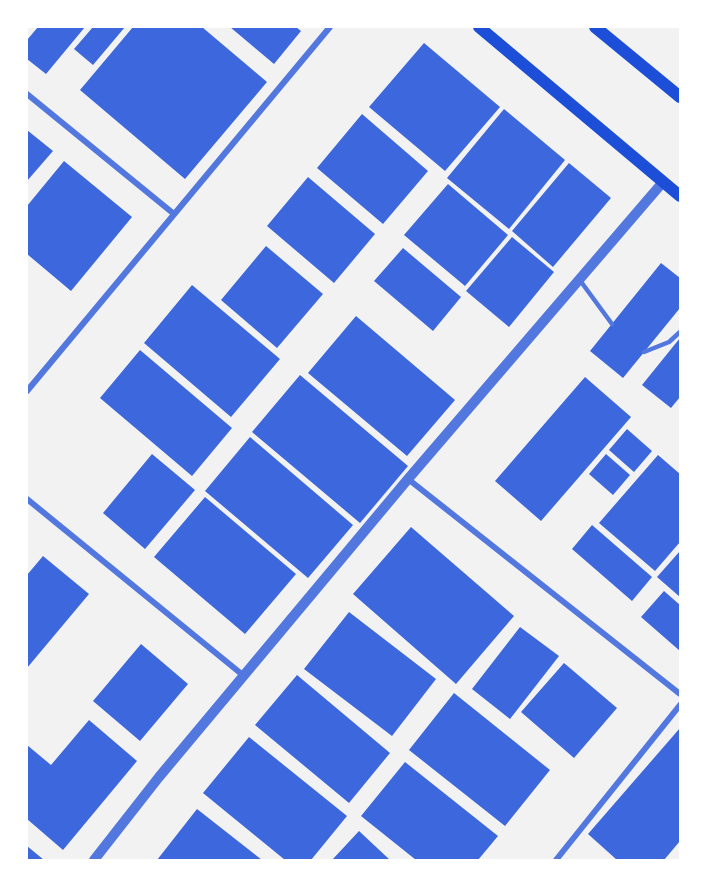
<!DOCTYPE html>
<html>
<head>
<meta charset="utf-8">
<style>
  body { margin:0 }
  #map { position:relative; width:707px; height:887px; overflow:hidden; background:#f2f2f2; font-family:"Alegreya Sans",sans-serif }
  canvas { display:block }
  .frame { position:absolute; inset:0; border:28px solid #fff; pointer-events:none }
</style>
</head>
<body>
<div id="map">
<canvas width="707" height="887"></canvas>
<div class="frame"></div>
</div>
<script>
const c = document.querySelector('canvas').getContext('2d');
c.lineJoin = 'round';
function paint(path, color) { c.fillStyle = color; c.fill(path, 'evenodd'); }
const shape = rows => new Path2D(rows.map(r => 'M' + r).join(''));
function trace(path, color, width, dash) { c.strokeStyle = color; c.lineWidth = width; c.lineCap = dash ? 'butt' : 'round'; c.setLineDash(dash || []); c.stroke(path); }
const building = shape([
  [38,27,85,27,46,74,27,59,27,40],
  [93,27,125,27,93,65,74,49],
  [133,27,202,27,267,82,185,179,80,90],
  [230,27,296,27,301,31,274,64],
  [424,43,500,107,445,171,369,107],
  [504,109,565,160,509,229,447,178],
  [362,114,428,171,383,224,317,168],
  [27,130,53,151,27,181],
  [64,161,132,217,71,291,27,254,27,206],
  [569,163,611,198,553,267,512,231],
  [308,177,375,234,334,283,267,226],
  [448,184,508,235,465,286,404,235],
  [512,237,554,272,509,327,466,291],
  [266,246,323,294,277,348,221,300],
  [403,248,461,297,433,331,374,281],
  [661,263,680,278,680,308,623,378,590,351],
  [192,285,280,359,231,417,144,343],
  [356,316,455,400,407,456,308,373],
  [680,338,680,397,671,408,642,385],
  [140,350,232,428,192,476,100,398],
  [300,375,408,466,360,523,252,432],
  [585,377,631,417,541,521,495,481],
  [627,429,652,451,634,472,609,450],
  [250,437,353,525,308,578,205,491],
  [152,454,195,490,145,549,103,513],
  [606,454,630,475,613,495,589,474],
  [658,455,680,474,680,542,655,571,599,523],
  [205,497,296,574,245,634,154,557],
  [592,525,652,577,632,601,572,549],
  [411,527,514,616,456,684,353,594],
  [680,551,680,597,657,577],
  [43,556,89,594,27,668,27,575],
  [664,591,680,605,680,651,641,617],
  [349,612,436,679,392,736,304,669],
  [520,627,559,656,510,719,472,689],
  [141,644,188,684,140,741,93,701],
  [564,663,617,708,574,758,521,712],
  [297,675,390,753,349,803,255,725],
  [454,693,550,770,505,826,409,750],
  [89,720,137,761,63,850,27,819,27,745,51,765],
  [680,728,680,841,664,860,617,860,588,834],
  [249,737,347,816,311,860,285,860,203,793],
  [405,762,498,836,478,860,416,860,361,816],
  [197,809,262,860,157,860],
  [359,831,390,860,332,860],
  [27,846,44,860,27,860]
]);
const service = shape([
  [579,279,612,324],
  [644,352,669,342,680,332]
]);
const minor = shape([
  [27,94,174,214],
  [27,391,330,27],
  [408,479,680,694],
  [27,499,244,676],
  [556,860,680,705]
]);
const tertiary = shape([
  [94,860,159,777,408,479,663,182]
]);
const secondary = shape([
  [479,27,680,196],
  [595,27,680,97]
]);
paint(building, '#3d67dc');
trace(service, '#5277de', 4.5);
trace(minor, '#5277de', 6);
trace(tertiary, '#5277de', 10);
trace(secondary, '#1d4ed8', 12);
</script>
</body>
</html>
